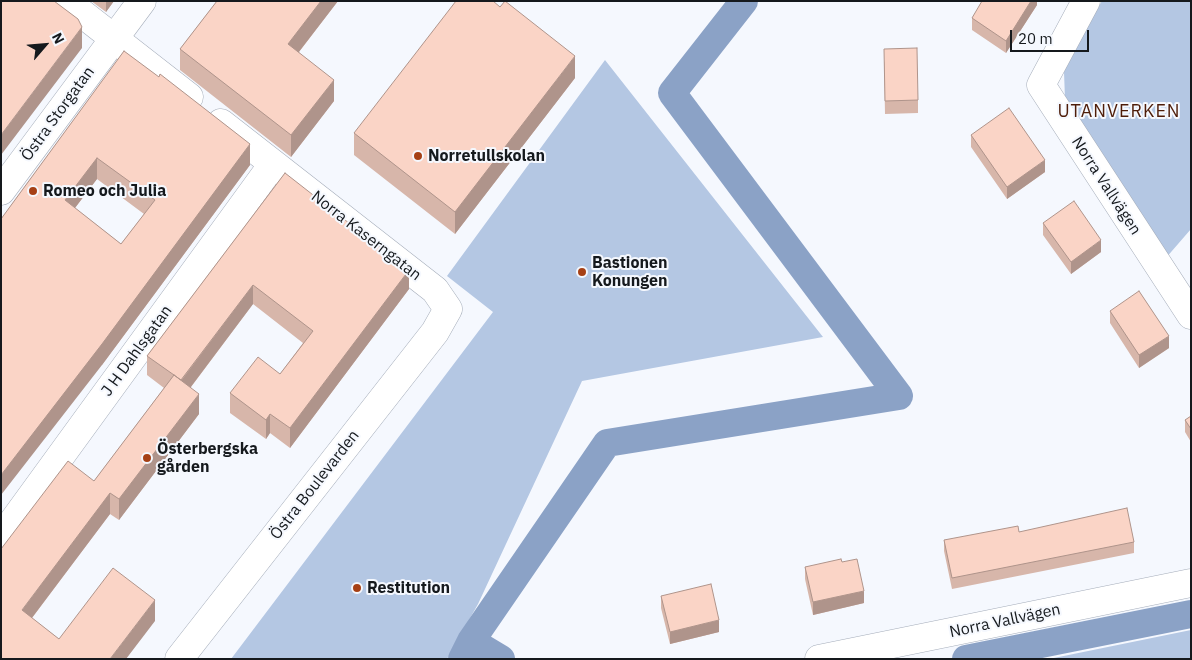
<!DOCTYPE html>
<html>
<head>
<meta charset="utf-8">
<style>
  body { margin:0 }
  #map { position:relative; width:1192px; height:660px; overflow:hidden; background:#f5f8fe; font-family:"IBM Plex Sans",sans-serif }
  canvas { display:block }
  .frame { position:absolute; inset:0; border:2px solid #15191d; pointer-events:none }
  .north { position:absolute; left:20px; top:20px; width:50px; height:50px; -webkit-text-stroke:4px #f5f8fe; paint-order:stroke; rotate:63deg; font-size:14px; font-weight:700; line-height:20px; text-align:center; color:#15191d }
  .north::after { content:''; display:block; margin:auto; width:18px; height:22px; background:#15191d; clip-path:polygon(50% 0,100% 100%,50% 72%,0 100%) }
  .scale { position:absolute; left:1010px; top:30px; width:79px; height:22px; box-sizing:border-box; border:2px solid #15191d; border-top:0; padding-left:6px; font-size:15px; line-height:18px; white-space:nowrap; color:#15191d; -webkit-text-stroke:4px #f5f8fe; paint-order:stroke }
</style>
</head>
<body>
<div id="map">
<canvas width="1192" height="660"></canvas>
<div class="frame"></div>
<div class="north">N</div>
<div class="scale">20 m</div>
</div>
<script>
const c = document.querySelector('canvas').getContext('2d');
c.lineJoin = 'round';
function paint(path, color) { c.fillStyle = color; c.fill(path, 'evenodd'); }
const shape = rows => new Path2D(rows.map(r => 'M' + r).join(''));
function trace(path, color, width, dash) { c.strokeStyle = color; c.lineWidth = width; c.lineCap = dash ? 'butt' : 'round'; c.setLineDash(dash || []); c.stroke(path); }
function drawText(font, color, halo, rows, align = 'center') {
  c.font = font + ' "IBM Plex Sans",sans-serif'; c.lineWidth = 4; c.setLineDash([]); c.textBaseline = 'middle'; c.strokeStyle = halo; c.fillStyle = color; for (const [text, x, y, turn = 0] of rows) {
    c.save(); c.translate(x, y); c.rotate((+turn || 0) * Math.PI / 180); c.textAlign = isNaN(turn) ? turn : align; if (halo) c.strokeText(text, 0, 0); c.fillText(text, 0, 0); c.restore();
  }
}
const green = shape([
  [1102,1,1191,1,1191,229,1165,259,1065,99,1064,72,1075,44],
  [605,60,823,337,582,381,478,604,447,659,231,659,493,312,447,276],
  [1191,630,1191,659,1049,659]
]);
const canal = shape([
  [471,641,501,659],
  [462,659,471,641,607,443,899,396,672,93,744,1],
  [966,659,1191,614]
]);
const minor = shape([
  [66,1,189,97],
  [1086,1,1041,85,1191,315],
  [1,191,142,1],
  [1,538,273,164],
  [179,659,435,332,448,309,435,290,221,123],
  [819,659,1191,583]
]);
const wall = shape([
  [91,1,114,1,106,12],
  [217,1,338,1,299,52,334,101,291,157,180,70,180,49],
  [1037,1,1037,5,1006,53,972,30,972,18],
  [124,51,250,165,102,365,1,219],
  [97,179,144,214,121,244,75,208],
  [884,61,918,100,918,113,885,114],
  [575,78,455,234,354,155,354,133],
  [971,135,1045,172,1007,199,971,147],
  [285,173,409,289,290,448,270,433,266,439,230,413,230,393,280,374,303,343,253,304,191,387,199,414,119,520,110,514,32,618,59,639,155,621,1,659,94,481,164,388,147,375,147,356],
  [1043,223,1101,252,1071,274,1043,235],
  [1110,311,1169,348,1139,368,1110,323],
  [1191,416,1191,442,1185,432,1185,420],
  [1019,532,1134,542,1134,553,952,589,944,551,944,540],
  [842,562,864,603,813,615,805,579,805,567],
  [661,596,719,632,670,644,661,608]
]);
const shadedWall = shape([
  [106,1,114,1,106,12],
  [321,1,338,1,288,66,288,44],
  [1031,1,1037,1,1037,5,1006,53,1006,41],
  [82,27,82,48,1,155,1,135],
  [575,56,575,78,455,234,455,212],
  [334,80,334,101,291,157,291,135],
  [250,144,250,165,102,365,1,495,1,475],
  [97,158,97,179,65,221,65,200],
  [1045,160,1045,172,1007,199,1007,187],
  [1101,240,1101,252,1071,274,1071,262],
  [409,270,409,289,290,448,290,428],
  [253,285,253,304,181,400,181,381],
  [1169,336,1169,348,1139,368,1139,355],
  [199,394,199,414,119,520,119,499],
  [270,414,270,433,266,439,266,420],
  [110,493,110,514,22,631,22,610],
  [864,591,864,603,813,615,813,602],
  [155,600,155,621,126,659,110,659],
  [719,620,719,632,670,644,670,632]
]);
const building = shape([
  [1,1,54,1,78,19,82,27,1,135,1,1],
  [217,1,321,1,288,44,334,80,291,135,180,49,217,1],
  [456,1,493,1,500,7,505,1,575,56,455,212,354,133,456,1],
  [982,1,1031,1,1006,41,972,18,982,1],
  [917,48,918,100,885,101,884,49,917,48],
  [124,51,159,77,160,74,250,144,102,344,1,475,1,219,124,51],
  [97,158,155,200,121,244,65,200,97,158],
  [1009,108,1045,160,1007,187,971,135,1009,108],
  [285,173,409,270,290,428,270,414,266,420,230,393,258,357,280,374,313,331,253,285,181,380,174,375,147,356,285,173],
  [1074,201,1101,240,1071,262,1043,223,1074,201],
  [1139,291,1169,336,1139,355,1110,311,1139,291],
  [174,375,199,394,119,499,110,493,22,610,59,639,113,568,155,600,110,659,1,659,1,549,68,461,94,481,174,375],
  [1191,416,1191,429,1185,420,1191,416],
  [1127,508,1134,542,952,578,944,540,1018,526,1019,532,1127,508],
  [841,559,842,562,857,559,864,591,813,602,805,567,841,559],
  [711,584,719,620,670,632,661,596,711,584]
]);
const markers = [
  [418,156,5,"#a64015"],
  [33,191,5,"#a64015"],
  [582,272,5,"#a64015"],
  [147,458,5,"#a64015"],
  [357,588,5,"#a64015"]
];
const streetNames = [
  ["Östra Storgatan",58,114,-54],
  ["Norra Vallvägen",1106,186,57],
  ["Norra Kaserngatan",366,236,38],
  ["J H Dahlsgatan",137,351,-54],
  ["Östra Boulevarden",315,485,-52],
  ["Norra Vallvägen",1005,621,-12]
];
const poiNames = [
  ["Norretullskolan",428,156],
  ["Romeo och Julia",43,191],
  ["Bastionen",592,263],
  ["Konungen",592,281],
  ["Österbergska",157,449],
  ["gården",157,467],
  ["Restitution",367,588]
];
const neighbourhoodNames = [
  ["UTANVERKEN",1119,112]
];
paint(green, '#b4c7e3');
trace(canal, '#8ba2c6', 28);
trace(minor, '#a5adba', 29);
trace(minor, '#fff', 28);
paint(wall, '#d7b6aa');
paint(shadedWall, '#af948b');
paint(building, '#fad4c6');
trace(building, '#af948b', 1);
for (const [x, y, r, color] of markers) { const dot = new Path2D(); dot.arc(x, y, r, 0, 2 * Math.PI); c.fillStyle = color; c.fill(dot); trace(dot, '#f5f8fe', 2); }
drawText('16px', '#15191d', '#f5f8fe', streetNames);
drawText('bold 16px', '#15191d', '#f5f8fe', poiNames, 'left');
c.letterSpacing = '1px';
drawText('18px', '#4e1d09', '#f5f8fe', neighbourhoodNames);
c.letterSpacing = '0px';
</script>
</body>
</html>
